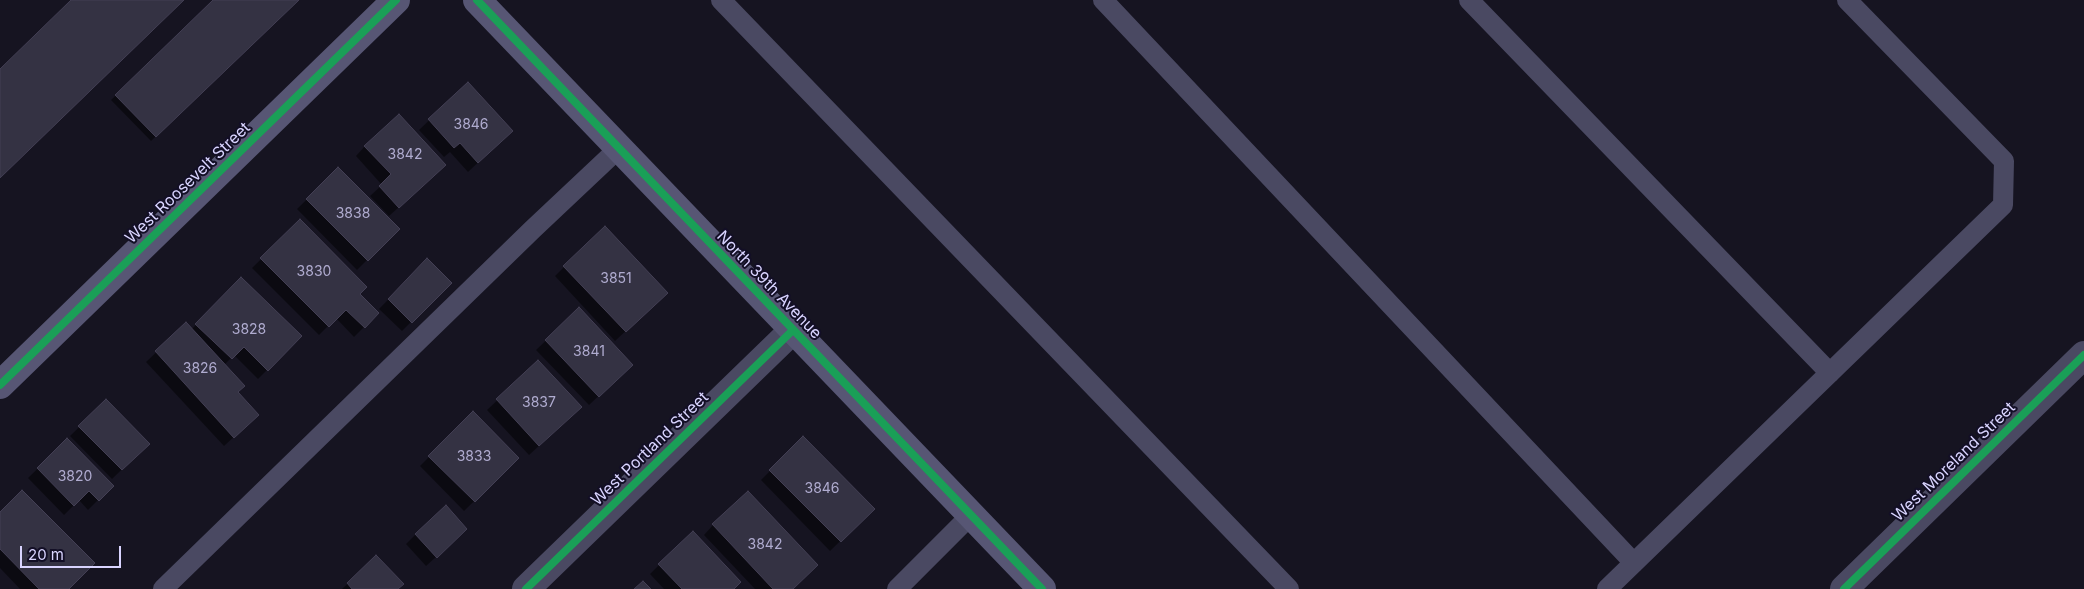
<!DOCTYPE html>
<html>
<head>
<meta charset="utf-8">
<style>
  body { margin:0 }
  #map { position:relative; width:2084px; height:589px; overflow:hidden; background:#161421; font-family:Inter,sans-serif }
  canvas { display:block }
  .scale { position:absolute; left:20px; top:546px; width:101px; height:22px; box-sizing:border-box; border:2px solid #d9d4ff; border-top:0; padding-left:6px; font-size:15px; line-height:18px; white-space:nowrap; color:#d9d4ff; -webkit-text-stroke:4px #130f26; paint-order:stroke }
</style>
</head>
<body>
<div id="map">
<canvas width="2084" height="589"></canvas>
<div class="scale">20 m</div>
</div>
<script>
const c = document.querySelector('canvas').getContext('2d');
c.lineJoin = 'round';
function paint(path, color) { c.fillStyle = color; c.fill(path, 'evenodd'); }
const shape = rows => new Path2D(rows.map(r => 'M' + r).join(''));
function trace(path, color, width, dash) { c.strokeStyle = color; c.lineWidth = width; c.lineCap = dash ? 'butt' : 'round'; c.setLineDash(dash || []); c.stroke(path); }
function drawText(font, color, halo, rows, align = 'center') {
  c.font = font + ' Inter,sans-serif'; c.lineWidth = 4; c.setLineDash([]); c.textBaseline = 'middle'; c.strokeStyle = halo; c.fillStyle = color; for (const [text, x, y, turn = 0] of rows) {
    c.save(); c.translate(x, y); c.rotate((+turn || 0) * Math.PI / 180); c.textAlign = isNaN(turn) ? turn : align; if (halo) c.strokeText(text, 0, 0); c.fillText(text, 0, 0); c.restore();
  }
}
const shadow = shape([
  [215,0,297,0,151,141,111,100],
  [468,83,502,140,468,172,450,152,444,157,419,130],
  [365,146,435,175,389,216,370,196,382,185,356,156],
  [338,169,398,229,357,270,297,209],
  [300,221,358,294,378,313,354,337,336,318,319,335,252,268],
  [427,260,450,283,402,331,379,309],
  [564,267,657,302,615,341,555,276],
  [241,279,300,337,258,379,234,355,224,365,237,392,248,424,224,446,146,362,186,324,191,330],
  [579,309,622,374,589,405,536,350],
  [538,362,571,417,529,455,487,410],
  [106,401,148,444,112,479,70,436],
  [473,413,518,458,464,511,420,466],
  [803,438,873,509,830,551,761,480],
  [67,440,112,486,88,510,79,500,64,515,28,478],
  [0,514,67,589,20,589,0,568],
  [713,525,792,589,755,589,704,535],
  [416,534,456,539,426,566,406,544],
  [376,557,397,589,342,589],
  [659,565,732,589,664,589,650,574]
]);
const building = shape([
  [71,0,184,0,0,178,0,69,71,0],
  [213,0,299,0,156,137,115,95,213,0],
  [468,82,513,131,478,163,460,143,454,148,428,119,468,82],
  [399,114,446,165,399,208,379,186,391,174,364,146,399,114],
  [338,167,400,229,368,261,306,199,338,167],
  [300,219,367,287,360,294,379,313,365,328,346,310,329,327,260,258,300,219],
  [605,226,668,293,626,332,563,266,605,226],
  [427,258,452,283,412,323,388,299,427,258],
  [241,277,302,336,268,371,244,347,232,359,195,324,241,277],
  [579,307,633,365,599,397,545,340,579,307],
  [186,322,245,386,238,392,259,415,234,438,155,351,186,322],
  [538,360,582,407,539,446,496,399,538,360],
  [106,399,150,444,122,470,78,426,106,399],
  [473,411,519,458,475,502,428,456,473,411],
  [803,436,875,509,841,542,769,470,803,436],
  [67,438,114,486,99,501,89,491,74,506,37,468,67,438],
  [22,490,95,563,69,589,39,589,0,549,0,512,22,490],
  [748,491,818,565,793,589,773,589,712,524,748,491],
  [446,505,467,529,437,558,415,534,446,505],
  [693,531,741,582,734,589,682,589,658,564,693,531],
  [376,555,404,584,398,589,352,589,347,583,376,555],
  [643,581,651,589,634,589,643,581]
]);
const lane = shape([
  [721,0,1289,589],
  [1103,0,1634,563],
  [1469,0,1830,373],
  [163,589,533,229,619,148],
  [897,589,971,515],
  [1607,589,2003,205,2004,161,1847,0]
]);
const street = shape([
  [526,589,793,330],
  [1844,589,2084,355]
]);
const secondary = shape([
  [477,0,1042,589],
  [0,385,396,0]
]);
const cycleway = shape([
  [477,0,1042,589],
  [0,385,396,0],
  [526,589,793,330],
  [1844,589,2084,355]
]);
const numberNames = [
  ["3846",471,125],
  ["3842",405,155],
  ["3838",353,214],
  ["3830",314,272],
  ["3851",616,279],
  ["3828",249,330],
  ["3841",589,352],
  ["3826",200,369],
  ["3837",539,403],
  ["3833",474,457],
  ["3820",75,477],
  ["3846",822,489],
  ["3842",765,545]
];
const streetNames = [
  ["West Roosevelt Street",188,183,-44],
  ["North 39th Avenue",769,285,46],
  ["West Portland Street",650,449,-44],
  ["West Moreland Street",1954,462,-44]
];
paint(shadow, '#0007');
paint(building, '#343243');
trace(building, '#433f54', 1);
trace(lane, '#4a4962', 20);
trace(street, '#4a4962', 28);
trace(secondary, '#575674', 28);
trace(cycleway, '#1a9f57', 8);
drawText('14px', '#b0acd0', null, numberNames);
drawText('16px', '#d9d4ff', '#130f26', streetNames);
</script>
</body>
</html>
